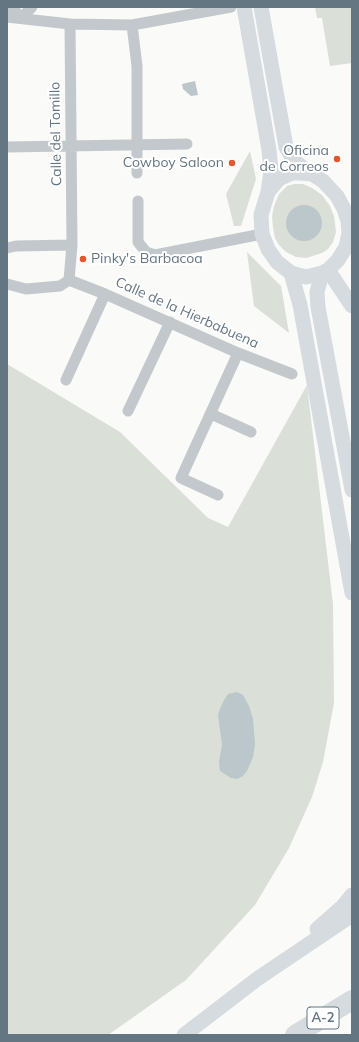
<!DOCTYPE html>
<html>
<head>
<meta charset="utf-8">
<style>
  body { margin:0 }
  #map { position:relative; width:359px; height:1042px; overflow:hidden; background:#fafaf8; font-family:Mulish,sans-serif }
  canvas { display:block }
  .frame { position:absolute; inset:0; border:8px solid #657683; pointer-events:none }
</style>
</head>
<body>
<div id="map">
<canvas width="359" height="1042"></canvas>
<div class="frame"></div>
</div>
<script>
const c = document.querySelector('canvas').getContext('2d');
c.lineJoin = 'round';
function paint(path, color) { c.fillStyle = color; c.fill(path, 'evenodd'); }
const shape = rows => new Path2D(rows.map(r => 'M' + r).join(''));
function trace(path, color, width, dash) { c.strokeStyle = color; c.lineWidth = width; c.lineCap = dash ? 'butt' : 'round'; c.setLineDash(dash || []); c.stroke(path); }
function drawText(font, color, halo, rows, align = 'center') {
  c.font = font + ' Mulish,sans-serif'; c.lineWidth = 4; c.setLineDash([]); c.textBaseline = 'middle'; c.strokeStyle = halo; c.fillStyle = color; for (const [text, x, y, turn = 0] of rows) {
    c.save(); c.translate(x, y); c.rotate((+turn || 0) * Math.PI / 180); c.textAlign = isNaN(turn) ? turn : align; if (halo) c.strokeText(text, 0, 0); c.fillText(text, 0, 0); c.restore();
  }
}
const green = shape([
  [315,7,352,7,352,63,330,66,322,18,317,18],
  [250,151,256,179,241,226,234,226,226,194],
  [294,184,303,184,312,188,322,195,330,206,334,216,336,232,333,242,328,249,322,253,306,258,296,257,286,252,279,245,275,238,273,228,272,216,274,206,279,194,287,186],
  [247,252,281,286,289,333,254,306],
  [7,364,120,432,208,518,228,527,307,385,333,604,334,703,323,762,312,797,289,848,255,905,186,980,108,1035,7,1035]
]);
const water = shape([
  [195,81,198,95,191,96,183,89,182,84],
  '286 223a18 18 0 1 1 36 0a18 18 0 1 1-36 0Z',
  [237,692,243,695,249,706,253,719,255,744,253,757,247,771,243,776,237,779,231,778,220,771,219,762,222,745,218,714,223,702,228,694]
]);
const street = shape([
  [12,7,21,18,32,7],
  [7,17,70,24,132,25,231,7],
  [132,25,137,66,137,173],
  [7,147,187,144],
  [138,201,138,242,146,252,155,255,262,234],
  [7,248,16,246,72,245],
  [69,280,105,294,238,353,292,374],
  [7,284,26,289,60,286,69,280,72,245,70,24],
  [66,380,105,294],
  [128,411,170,322],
  [211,414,251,432],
  [218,495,181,478,238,353]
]);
const secondary = shape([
  [244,7,269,150,271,171,268,192],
  [261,7,286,147,294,161,312,174],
  [292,173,300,173,312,174,323,181,337,196,344,209,348,221,349,233,346,247,338,260,328,270,322,273,306,277,291,273,277,262,268,249,262,234,261,215,268,192,279,179,292,173],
  [328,270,352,306],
  [291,273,300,305,352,593],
  [322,273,317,292,318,307,352,490],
  [317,929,343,906,352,895],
  [184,1035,257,979,352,915]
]);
const highway = shape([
  [295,1035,352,1000]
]);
const markers = [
  [337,159,4,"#e4572e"],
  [232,163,4,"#e4572e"],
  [83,259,4,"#e4572e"]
];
const shields = [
  [323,1018,32]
];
const shieldNames = [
  ["A-2",323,1018]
];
const streetNames = [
  ["Calle del Tomillo",56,134,-91],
  ["Calle de la Hierbabuena",187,313,24]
];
const poiNames = [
  ["Oficina",329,151],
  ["de Correos",329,167],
  ["Cowboy Saloon",224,163],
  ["Pinky's Barbacoa",91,259,"left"]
];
paint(green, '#dadfd7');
paint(water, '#bbc7cb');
trace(street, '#c3c8cc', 11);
trace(secondary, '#d6dbdf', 15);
trace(highway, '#d6dbdf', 20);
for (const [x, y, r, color] of markers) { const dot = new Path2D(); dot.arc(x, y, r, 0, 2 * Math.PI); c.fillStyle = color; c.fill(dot); trace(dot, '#fff', 1.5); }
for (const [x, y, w] of shields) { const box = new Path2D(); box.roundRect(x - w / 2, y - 11, w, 22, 3); c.fillStyle = '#fff'; c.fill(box); trace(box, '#657683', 1); }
drawText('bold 13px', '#657683', null, shieldNames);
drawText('14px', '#657683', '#fff', streetNames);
drawText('14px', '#657683', '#fff', poiNames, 'right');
</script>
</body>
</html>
